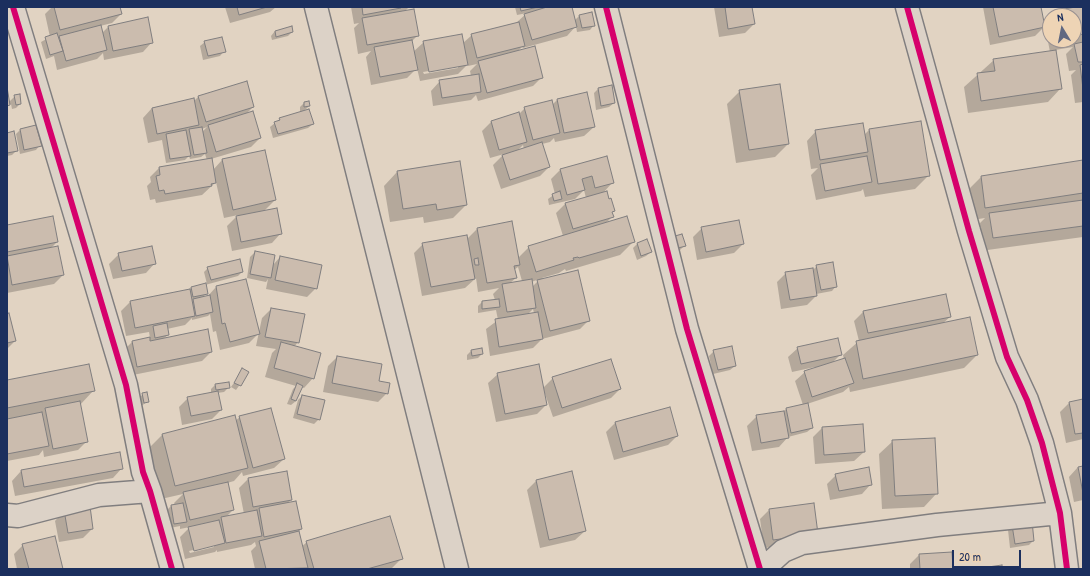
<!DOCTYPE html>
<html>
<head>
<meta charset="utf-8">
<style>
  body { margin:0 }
  #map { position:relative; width:1090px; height:576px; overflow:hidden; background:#e1d3c2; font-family:"Patrick Hand",sans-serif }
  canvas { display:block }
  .frame { position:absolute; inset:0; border:8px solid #1b2f5e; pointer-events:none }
  .north { position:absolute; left:1042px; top:8px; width:40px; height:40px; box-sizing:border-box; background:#eed4b5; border:1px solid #9a9292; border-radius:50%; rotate:350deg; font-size:11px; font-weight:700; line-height:16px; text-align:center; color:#1b2f5e }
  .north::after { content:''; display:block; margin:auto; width:14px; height:18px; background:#606881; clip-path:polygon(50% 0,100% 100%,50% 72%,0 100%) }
  .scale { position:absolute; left:952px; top:550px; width:69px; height:18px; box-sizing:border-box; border:2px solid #1b2f5e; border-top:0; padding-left:5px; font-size:12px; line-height:14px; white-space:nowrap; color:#1b2f5e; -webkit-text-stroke:3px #eed4b5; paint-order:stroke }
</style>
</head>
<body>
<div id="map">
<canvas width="1090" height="576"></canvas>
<div class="frame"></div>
<div class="north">N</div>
<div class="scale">20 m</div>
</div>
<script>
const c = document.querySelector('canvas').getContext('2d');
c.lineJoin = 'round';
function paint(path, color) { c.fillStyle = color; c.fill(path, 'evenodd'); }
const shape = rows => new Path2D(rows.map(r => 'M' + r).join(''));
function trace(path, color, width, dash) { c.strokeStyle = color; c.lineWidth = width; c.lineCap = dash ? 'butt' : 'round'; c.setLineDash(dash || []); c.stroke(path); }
const shadow = shape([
  [52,7,119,7,121,14,112,23,100,26,102,33,109,26,152,42,143,52,104,60,103,53,97,59,57,70,54,56,46,59,41,42,50,37,45,14],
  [225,7,276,7,270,12,230,23],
  [351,7,409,7,404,12,418,35,411,42,413,52,424,42,463,43,472,35,516,23,527,13,517,15,515,7,571,7,574,21,579,16,594,25,590,30,577,32,576,26,567,36,523,48,522,47,517,52,542,77,533,86,478,101,476,95,471,100,433,106,431,91,440,81,471,76,470,71,477,64,468,66,468,64,458,74,420,81,417,68,407,78,371,85,366,57,371,51,358,54,354,28,359,23,354,24],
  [458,66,458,68,424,74,423,72],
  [714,7,751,7,754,24,745,33,719,37],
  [983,7,1040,7,1044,26,1050,19,1050,40,1074,40,1074,16,1053,16,1058,11,1083,7,1083,102,1075,103,1071,75,1076,70,1069,71,1066,54,1073,47,1055,50,1061,88,1048,102,968,113,964,87,994,60,1050,52,1045,26,1035,36,990,45],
  [275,31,292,32,288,36,272,40,271,36],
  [205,42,224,51,220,56,203,60,200,46],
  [611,87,614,103,609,107,596,110,594,93,598,89],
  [740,91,788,144,775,157,736,163,727,104],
  [7,92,9,102,15,96,20,104,16,108,12,109,11,104,7,107],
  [586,93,594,127,584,136,555,142,554,138,550,142,542,144,549,167,540,176,501,189,493,165,504,154,490,158,482,131,491,122,518,115,525,108,552,105,557,100],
  [523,145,524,149,516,152],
  [198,97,253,107,246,114,260,138,251,147,211,159,213,170,222,160,264,151,275,200,263,212,281,233,272,243,232,251,227,226,238,215,224,218,216,182,202,195,156,203,155,199,150,200,147,186,151,182,150,177,159,168,207,160,205,154,201,157,190,159,189,156,185,160,166,163,162,140,148,143,143,118,152,108,193,99,193,102],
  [207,127,202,132,202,129],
  [304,103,309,106,303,112,313,124,308,128,273,138,270,127,280,119,300,113,300,107],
  [20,130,40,145,36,150,20,154,16,134],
  [869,130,929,175,915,189,865,197,863,189,861,191,816,200,811,175,818,168,811,169,807,141,816,131,864,135],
  [7,134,17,150,12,155,7,156],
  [607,157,613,182,602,194,614,210,611,213,613,216,605,224,634,241,620,255,566,271,565,269,559,273,542,278,589,320,580,329,542,339,533,348,490,356,486,329,498,320,496,310,478,313,478,306,482,302,495,300,493,294,499,288,478,292,476,278,465,288,422,296,414,253,423,244,467,239,477,229,511,222,518,258,529,247,563,236,556,213,565,204,586,198,584,190,575,199,549,205,548,199,555,194,551,179,561,169],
  [518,267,522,281,510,283,516,278,514,270],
  [540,279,532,287,531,282],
  [533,309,534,313,528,314],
  [1083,161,1083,237,980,251,976,227,985,218,972,220,968,190,981,177],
  [459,162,466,205,453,218,424,223,423,217,390,222,384,186,397,172],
  [7,226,57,242,50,249,63,275,54,284,7,293],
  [702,228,743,244,734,253,697,260,693,237],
  [675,237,685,245,680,250,674,252,671,241],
  [637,244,651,252,646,256,637,260,633,248],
  [255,252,273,265,280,257,316,288,307,297,266,289,268,279,266,282,247,278,250,257],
  [119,254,155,263,146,273,113,279,109,264],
  [817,266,836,286,832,291,816,294,816,296,807,305,781,309,777,282,786,273,813,270],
  [208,268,242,272,238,276,205,285,207,293,202,298,207,297,216,287,245,280,258,334,249,343,220,350,216,331,213,332,210,314,208,316,192,320,192,318,185,325,167,329,168,335,163,339,211,352,202,361,128,376,123,351,132,342,150,338,149,332,126,336,121,311,130,302,188,291,192,287,207,284,204,272],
  [271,309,298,342,294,347,313,378,304,388,301,387,296,401,291,405,287,404,293,389,296,386,265,377,272,353,276,349,256,346,262,318],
  [863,312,950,317,942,324,977,355,964,368,850,392,849,387,843,392,807,404,812,428,807,432,788,437,779,447,752,451,747,426,757,416,783,412,786,409,803,405,795,381,805,372,815,369,815,367,792,372,788,357,798,348,841,354,832,363,844,360,843,355,859,341,854,321],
  [7,315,15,341,7,349],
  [481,349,482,354,478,358,467,360,467,355,471,351],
  [714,351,735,366,730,370,713,374,709,356],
  [337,357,378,382,387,393,378,402,323,392,328,366],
  [243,370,248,373,236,390,231,387],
  [498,374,543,388,553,378,620,389,611,398,553,417,544,391,546,405,537,414,496,422,488,383],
  [7,381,93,391,80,405,87,441,78,450,44,457,43,450,39,455,7,461],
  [228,383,229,387,224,392,217,393,221,410,212,419,182,425,179,407,188,398,211,393,211,389,215,385],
  [143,394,148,401,140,407,138,399],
  [302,396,319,419,314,424,293,418,298,400],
  [1083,400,1083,439,1066,443,1060,412,1069,403],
  [234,417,235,421,240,417,284,459,274,468,243,476,242,472,234,481,227,483,233,510,225,518,244,514,239,488,248,479,291,500,287,504,301,529,298,532,301,547,307,542,402,558,391,569,255,569,251,551,256,546,255,542,251,545,217,552,217,550,215,552,185,559,180,537,190,527,180,529,180,526,170,528,167,510,171,506,175,505,174,503,183,494,161,499,149,448,162,435],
  [214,545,214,547,190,553,189,551],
  [615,423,677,436,668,445,614,460,606,432],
  [822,428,864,452,854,461,815,464,813,437],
  [893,441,937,493,924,507,882,509,879,454],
  [119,453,122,468,113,478,15,496,12,481,21,471],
  [1078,467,1083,467,1083,500,1074,502,1069,477],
  [836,475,871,484,862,494,830,500,827,484],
  [536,481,585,531,575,540,540,548,527,490],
  [769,510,807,543,764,548,760,519],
  [64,511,92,529,83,538,59,542,55,521],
  [1012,525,1033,541,1029,545,1010,548,1008,530],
  [23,545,62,569,17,569,14,554],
  [919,555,952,569,910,569,910,564]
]);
const building = shape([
  [54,7,120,7,122,14,60,30,54,7],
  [237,7,267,7,239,15,237,7],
  [362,7,401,7,401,8,363,15,362,7],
  [520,7,538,7,521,11,520,7],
  [547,7,572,7,577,27,532,40,524,14,547,7],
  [725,7,752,7,755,24,728,29,725,7],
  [993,7,1041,7,1045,27,999,37,993,7],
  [1076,7,1083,7,1083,34,1074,36,1074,16,1058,16,1057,10,1076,7],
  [414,9,419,36,367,45,362,18,414,9],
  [592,12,595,26,582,28,579,15,592,12],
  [148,17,153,43,113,51,108,26,148,17],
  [519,22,525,46,477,58,471,34,519,22],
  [101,25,107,50,66,61,59,36,101,25],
  [292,26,293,32,276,37,275,31,292,26],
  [57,33,63,51,50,55,45,37,57,33],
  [462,34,468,65,429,72,423,41,462,34],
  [222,37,226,52,208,56,204,41,222,37],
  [412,40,418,70,380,77,374,47,412,40],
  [1083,42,1083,62,1078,62,1074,44,1083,42],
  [535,46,543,78,487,93,478,61,535,46],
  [1056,50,1062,89,981,101,977,73,995,71,993,59,1056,50],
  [1083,64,1083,89,1080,65,1083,64],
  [479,74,481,92,442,98,439,80,479,74],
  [247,81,254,107,206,122,198,96,247,81],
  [780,84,789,144,749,150,739,90,780,84],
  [612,85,615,103,601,106,598,88,612,85],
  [7,87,10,105,7,106,7,87],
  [587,92,595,127,564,133,557,99,587,92],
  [20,94,21,104,16,105,14,95,20,94],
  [194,98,199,125,157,134,152,108,194,98],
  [552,100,560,133,533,140,524,107,552,100],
  [309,101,310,106,304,107,304,102,309,101],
  [309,109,314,124,278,134,274,122,280,120,279,118,309,109],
  [253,111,261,138,216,152,208,125,253,111],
  [519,112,527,142,499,150,491,121,519,112],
  [921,121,930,176,878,184,869,129,921,121],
  [863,123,868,152,820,160,815,130,863,123],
  [36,125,42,146,24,150,20,129,36,125],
  [202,127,207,153,194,155,189,129,202,127],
  [186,130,191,156,170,159,166,134,186,130],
  [14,131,18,151,7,153,7,133,14,131],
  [542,142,550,167,510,180,502,155,542,142],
  [265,150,276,200,233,210,222,159,265,150],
  [607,156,614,183,595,188,592,176,582,179,585,190,567,195,560,169,607,156],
  [867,156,872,182,825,191,820,164,867,156],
  [212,158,216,183,211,184,212,186,165,194,164,190,159,191,156,176,160,175,159,167,212,158],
  [1083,160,1083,193,985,208,981,176,1083,160],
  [460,161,467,205,437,210,436,204,403,209,397,171,460,161],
  [560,191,562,199,554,201,552,194,560,191],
  [607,191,609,199,611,198,615,211,612,212,614,217,573,229,565,203,607,191],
  [1083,200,1083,226,993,238,989,213,1083,200],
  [277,208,282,234,241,242,236,216,277,208],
  [53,216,58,242,7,252,7,225,53,216],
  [627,216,635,242,579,258,578,257,573,258,574,260,536,272,528,246,627,216],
  [739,220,744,244,706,252,701,227,739,220],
  [512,221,520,265,514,266,517,278,487,283,477,228,512,221],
  [682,234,686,246,678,248,675,236,682,234],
  [467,235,475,279,431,287,422,243,467,235],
  [647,239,652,252,641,256,637,243,647,239],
  [58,246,64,275,12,285,7,256,58,246],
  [152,246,156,264,122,271,118,253,152,246],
  [255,251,275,255,271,278,250,274,255,251],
  [280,256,322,265,317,289,275,280,280,256],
  [478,258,479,265,475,265,474,259,478,258],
  [240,259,243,272,211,280,207,267,240,259],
  [833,262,837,287,821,290,816,265,833,262],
  [813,268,817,296,790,300,785,272,813,268],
  [578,270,590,321,550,331,537,280,578,270],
  [246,279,260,334,230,342,225,323,222,324,216,286,246,279],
  [532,279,536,308,507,312,502,284,532,279],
  [206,283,208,294,193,297,191,287,206,283],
  [190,289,195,316,135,328,130,301,190,289],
  [946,294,951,317,868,333,863,311,946,294],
  [210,295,213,312,196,316,193,299,210,295],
  [499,299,500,307,482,309,482,301,499,299],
  [271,308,305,314,299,343,265,337,271,308],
  [538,312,543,339,499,347,495,319,538,312],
  [9,313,16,341,7,343,7,314,9,313],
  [970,317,978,355,863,379,856,341,970,317],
  [167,323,169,335,155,338,153,326,167,323],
  [208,329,212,352,137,367,132,341,150,337,150,341,208,329],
  [838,338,842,355,801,364,797,347,838,338],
  [281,342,321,353,314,379,274,368,281,342],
  [732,346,736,366,718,370,713,350,732,346],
  [482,348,483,354,472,356,471,350,482,348],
  [337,356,382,364,379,381,390,383,388,394,332,383,337,356],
  [845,358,854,383,812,397,804,371,845,358],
  [611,359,621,389,562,408,552,377,611,359],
  [89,364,95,391,7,408,7,380,89,364],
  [539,364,547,405,505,414,497,373,539,364],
  [242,368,249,372,241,386,234,383,242,368],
  [229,382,230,388,216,390,215,384,229,382],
  [297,383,303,386,296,401,291,399,297,383],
  [218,391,222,410,191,416,187,397,218,391],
  [147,392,149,402,144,403,142,393,147,392],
  [302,395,325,400,320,420,297,414,302,395],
  [1083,399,1083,433,1075,434,1069,402,1083,399],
  [80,401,88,442,53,449,45,408,80,401],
  [808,403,813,428,791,433,786,408,808,403],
  [670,407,678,436,623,452,615,422,670,407],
  [271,408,285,459,253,468,239,416,271,408],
  [784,411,789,438,761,443,756,415,784,411],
  [42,412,49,446,7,454,7,419,42,412],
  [235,415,248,468,175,486,162,434,235,415],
  [863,424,865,452,824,455,822,427,863,424],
  [935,438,938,494,895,496,892,440,935,438],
  [120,452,123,469,24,487,21,470,120,452],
  [1083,466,1083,493,1078,467,1083,466],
  [869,467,872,485,839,491,835,474,869,467],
  [287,471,292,500,253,507,248,478,287,471],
  [572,471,586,531,549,540,536,480,572,471],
  [228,482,234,510,190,520,183,492,228,482],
  [296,501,302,529,264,537,259,508,296,501],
  [183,503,187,522,174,524,171,505,183,503],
  [814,503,818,534,773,540,769,509,814,503],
  [90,506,93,529,68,533,64,510,90,506],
  [257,510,262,536,226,543,221,517,257,510],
  [390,516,403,559,367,569,314,569,306,541,390,516],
  [219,520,225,543,194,551,188,527,219,520],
  [1032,521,1034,541,1015,544,1012,525,1032,521],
  [299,531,308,568,266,569,259,541,299,531],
  [55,536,63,569,29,569,22,544,55,536],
  [952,552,953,569,920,569,919,554,952,552],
  [1002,565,1002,569,974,569,1002,565]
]);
const minor = shape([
  [13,7,126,385,143,472,150,491,172,569],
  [316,7,457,569],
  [606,7,687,329,760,569],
  [907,7,969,231,1007,357,1027,400,1042,443,1060,513,1067,569],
  [7,515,18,516,99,495,150,491],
  [763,569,783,551,802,543,937,525,1060,513]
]);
const cycleway = shape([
  [13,7,126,385,143,472,150,491,172,569],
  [606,7,687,329,760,569],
  [907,7,969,231,1007,357,1027,400,1042,443,1060,513,1067,569]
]);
paint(shadow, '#0003');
paint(building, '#cbbcae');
trace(building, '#807e7f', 1);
trace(minor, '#807e7f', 25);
trace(minor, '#dcd2c7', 22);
trace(cycleway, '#d6006c', 6);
</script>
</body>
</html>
